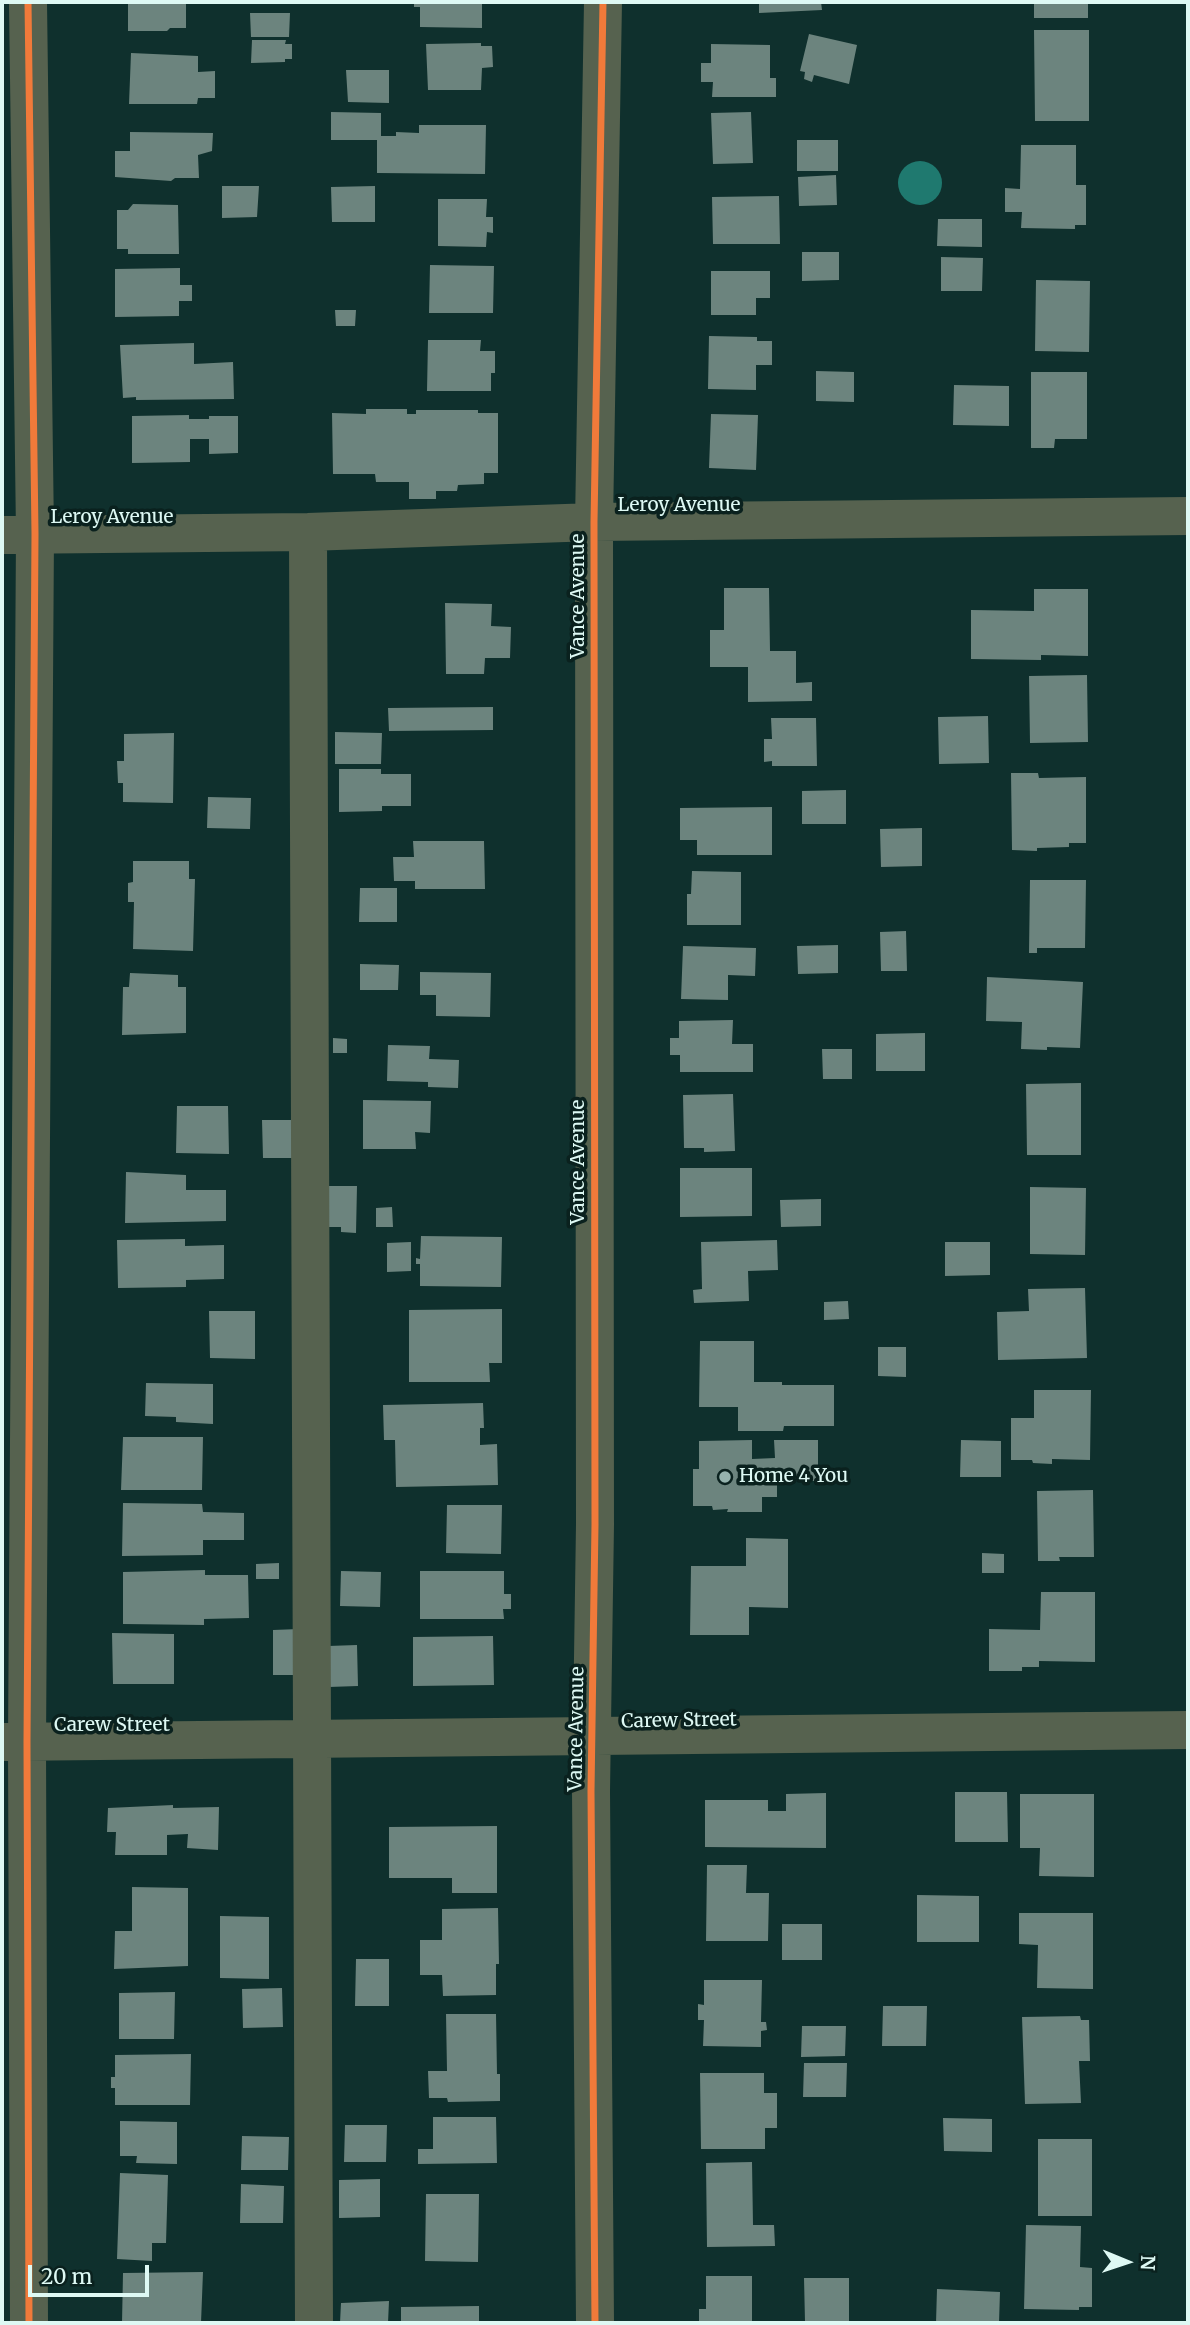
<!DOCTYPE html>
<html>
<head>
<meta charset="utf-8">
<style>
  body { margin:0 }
  #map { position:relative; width:1190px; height:2325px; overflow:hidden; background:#0f302d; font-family:Merriweather,serif }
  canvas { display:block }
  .frame { position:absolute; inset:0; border:4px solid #def9f4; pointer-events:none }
  .north { position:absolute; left:1092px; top:2227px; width:70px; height:70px; -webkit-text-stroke:5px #0a211e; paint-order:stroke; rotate:92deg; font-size:19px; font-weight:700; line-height:28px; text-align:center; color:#def9f4 }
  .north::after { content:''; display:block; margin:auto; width:24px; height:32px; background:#def9f4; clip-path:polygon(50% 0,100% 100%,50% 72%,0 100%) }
  .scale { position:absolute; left:28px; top:2265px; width:121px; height:32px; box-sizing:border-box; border:4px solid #def9f4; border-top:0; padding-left:9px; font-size:21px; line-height:24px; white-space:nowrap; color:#def9f4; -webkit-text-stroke:5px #0a211e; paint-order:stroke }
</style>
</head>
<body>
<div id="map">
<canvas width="1190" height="2325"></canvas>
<div class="frame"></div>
<div class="north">N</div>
<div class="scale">20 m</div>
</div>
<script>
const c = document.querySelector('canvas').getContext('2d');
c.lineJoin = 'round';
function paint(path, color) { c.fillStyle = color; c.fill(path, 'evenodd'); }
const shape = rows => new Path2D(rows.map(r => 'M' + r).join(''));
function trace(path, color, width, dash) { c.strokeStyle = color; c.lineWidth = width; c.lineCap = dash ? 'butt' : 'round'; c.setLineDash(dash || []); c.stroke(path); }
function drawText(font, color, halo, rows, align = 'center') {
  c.font = font + ' Merriweather,serif'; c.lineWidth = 7; c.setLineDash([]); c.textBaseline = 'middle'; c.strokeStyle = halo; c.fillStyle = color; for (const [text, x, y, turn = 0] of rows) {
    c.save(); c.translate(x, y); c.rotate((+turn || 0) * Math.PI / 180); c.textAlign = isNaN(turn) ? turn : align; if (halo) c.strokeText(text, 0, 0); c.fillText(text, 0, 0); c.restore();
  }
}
const water = shape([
  '898 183a22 22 0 1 1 44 0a22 22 0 1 1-44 0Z'
]);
const building = shape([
  [128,2,186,2,186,28,170,28,167,31,128,31],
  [414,2,482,2,482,28,420,27,420,7,414,7],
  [759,2,821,2,822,10,759,13],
  [1034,2,1088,2,1088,18,1034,18],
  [250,13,290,13,289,37,251,37],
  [1034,30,1089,30,1089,121,1035,121],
  [809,34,857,45,849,84,814,75,812,82,804,79,805,72,800,71],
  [252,40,286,40,285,44,292,44,292,59,285,59,285,62,251,63],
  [481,43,481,46,492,46,493,67,482,68,481,90,428,90,426,44],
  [711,44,770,45,770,78,776,78,776,97,712,97,713,82,701,82,701,63,711,63],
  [131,53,198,56,198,72,215,71,215,98,198,98,197,104,129,104],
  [346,70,389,70,389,103,348,102],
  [331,112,381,113,381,136,396,136,396,132,419,133,419,125,486,125,485,174,377,173,377,140,331,140],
  [751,112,753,163,713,164,711,113],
  [130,132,213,133,212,151,198,155,199,178,175,178,171,181,115,177,115,151,130,151],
  [797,140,838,140,838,171,797,171],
  [1021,145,1076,145,1076,185,1086,185,1086,225,1075,225,1075,229,1021,228,1022,212,1005,212,1005,188,1020,189],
  [836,175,837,205,799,206,798,177],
  [222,186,259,186,257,217,222,218],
  [375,186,375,222,332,222,331,187],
  [779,196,780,244,713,244,712,197],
  [438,199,487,199,486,217,493,217,493,233,487,232,486,247,438,246],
  [133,204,178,205,179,254,128,254,128,249,117,249,117,210,128,210],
  [938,219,982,219,982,247,937,246],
  [802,252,839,252,839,280,802,281],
  [941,257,983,258,982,291,941,291],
  [430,265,494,266,493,313,429,313],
  [180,268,180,285,192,285,192,301,179,301,179,316,115,317,115,269],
  [711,271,770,271,770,298,756,298,756,315,711,315],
  [1036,280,1090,281,1089,352,1035,351],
  [335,310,356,310,355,326,336,326],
  [709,336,757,337,757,341,772,341,772,365,756,365,756,390,708,389],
  [428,340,481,340,480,351,495,351,495,373,491,373,491,391,427,391],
  [194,343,194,364,233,362,234,399,136,400,136,397,123,398,120,345],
  [816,371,854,372,854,402,816,401],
  [1031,372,1087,372,1087,439,1055,439,1054,448,1031,448],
  [954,385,1009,386,1009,426,953,425],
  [366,409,407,409,407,414,416,414,416,410,478,410,478,413,498,413,498,473,484,473,484,484,458,485,457,491,436,491,436,499,409,499,409,482,376,482,375,474,333,474,332,413,366,414],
  [711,414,758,415,756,470,709,468],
  [189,415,189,419,209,419,209,416,238,416,238,453,209,454,209,439,190,439,190,462,132,463,132,416],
  [724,588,769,588,770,651,796,651,796,683,812,682,812,701,748,702,748,667,710,667,710,630,724,630],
  [1034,589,1088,589,1088,656,1041,655,1041,660,971,659,971,610,1034,611],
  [445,603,492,604,491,626,511,627,510,658,485,658,484,674,446,674],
  [1087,675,1088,742,1030,743,1029,676],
  [493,707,493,730,389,731,388,708],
  [988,716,989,763,939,764,938,717],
  [771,718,816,718,817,766,772,766,772,761,764,762,764,739,772,739],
  [335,732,382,733,381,764,335,764],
  [174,733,173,803,123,802,123,783,118,783,117,761,124,761,124,734],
  [339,769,381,769,381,774,411,774,411,806,382,806,382,811,339,812],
  [1011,773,1038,773,1039,778,1086,777,1086,843,1069,843,1069,847,1037,848,1037,851,1012,850],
  [846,790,846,824,802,824,802,791],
  [208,797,251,798,250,829,207,828],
  [772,807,772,855,697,855,697,840,680,840,680,808],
  [922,828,922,866,881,867,880,829],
  [413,841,484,841,485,889,415,889,415,881,394,881,393,857,414,857],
  [133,861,189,861,189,879,195,879,193,951,133,949,134,902,128,902,128,883,133,882],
  [692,871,741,872,741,925,687,925,687,894,691,894],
  [1030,880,1086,880,1085,948,1037,948,1037,953,1029,953],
  [360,888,397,888,397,922,359,922],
  [906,931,907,971,881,971,880,932],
  [838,945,838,973,798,974,797,946],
  [683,946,756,948,755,976,728,975,728,1000,681,999],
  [360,964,399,965,398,990,360,990],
  [420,972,491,973,490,1017,436,1016,436,995,420,995],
  [130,973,178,975,178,987,186,987,186,1033,122,1035,123,987,129,987],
  [987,977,1083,982,1080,1048,1047,1047,1047,1050,1021,1049,1022,1022,986,1021],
  [733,1020,732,1044,753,1044,753,1072,680,1072,680,1055,670,1055,670,1038,679,1038,679,1021],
  [925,1033,925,1071,876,1071,876,1034],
  [333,1038,347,1039,347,1053,333,1053],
  [388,1045,430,1046,429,1059,459,1060,458,1088,428,1087,428,1082,387,1081],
  [822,1049,852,1049,852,1079,823,1079],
  [1081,1083,1081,1155,1027,1155,1026,1084],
  [733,1094,735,1151,704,1152,704,1148,684,1148,683,1095],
  [363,1100,431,1101,430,1133,415,1132,416,1149,363,1149],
  [177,1106,228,1106,229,1154,176,1153],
  [262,1120,295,1120,295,1158,263,1158],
  [680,1168,752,1168,752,1216,680,1217],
  [126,1172,186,1175,186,1190,226,1190,226,1221,125,1223],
  [327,1186,357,1186,356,1233,341,1232,341,1227,326,1227],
  [1030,1187,1086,1188,1085,1255,1030,1254],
  [821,1199,821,1226,781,1227,780,1200],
  [392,1207,393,1227,376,1227,376,1208],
  [421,1236,502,1237,501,1287,420,1286,420,1264,416,1264,416,1258,420,1259],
  [185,1239,185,1246,224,1245,224,1279,186,1280,186,1287,118,1288,117,1240],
  [777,1240,778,1270,748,1271,749,1301,694,1303,693,1290,702,1289,701,1242],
  [411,1242,411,1271,387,1272,387,1243],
  [945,1242,990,1242,990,1275,945,1276],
  [1085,1288,1087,1358,998,1360,997,1312,1029,1311,1028,1289],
  [848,1301,849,1319,824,1320,824,1302],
  [502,1309,502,1363,489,1363,490,1382,409,1382,409,1310],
  [209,1311,255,1311,255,1359,210,1358],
  [700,1341,754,1341,754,1382,782,1382,782,1385,834,1385,834,1426,784,1426,783,1431,738,1431,738,1407,699,1407],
  [878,1347,906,1347,906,1377,878,1376],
  [146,1383,213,1384,213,1424,176,1422,176,1417,145,1416],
  [1034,1390,1091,1390,1090,1460,1052,1459,1052,1464,1033,1463,1032,1460,1011,1460,1011,1418,1034,1418],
  [483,1403,484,1428,480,1428,480,1445,497,1444,498,1485,396,1487,395,1440,384,1440,383,1405],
  [123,1437,203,1437,202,1490,121,1490],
  [752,1440,752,1459,775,1458,774,1440,818,1440,818,1481,777,1481,777,1497,762,1497,762,1512,727,1512,728,1509,713,1510,712,1506,693,1506,693,1469,699,1469,699,1441],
  [961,1440,1001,1441,1001,1477,960,1477],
  [1093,1490,1094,1557,1059,1557,1060,1561,1038,1561,1037,1491],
  [123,1503,202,1504,203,1512,244,1513,244,1540,203,1540,203,1555,122,1556],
  [447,1505,502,1505,501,1554,446,1553],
  [746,1538,788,1539,788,1608,749,1607,749,1635,690,1635,691,1566,746,1566],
  [982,1553,1004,1554,1004,1573,982,1573],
  [279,1563,279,1579,256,1579,256,1564],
  [205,1570,205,1575,248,1575,249,1618,204,1619,204,1625,123,1624,123,1572],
  [341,1571,381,1572,380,1607,340,1606],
  [420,1571,504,1571,504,1594,511,1594,511,1609,503,1609,504,1619,420,1619],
  [1041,1592,1095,1592,1095,1662,1039,1661,1039,1667,1022,1667,1022,1671,989,1671,989,1629,1040,1630],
  [299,1629,300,1675,273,1675,273,1630],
  [112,1633,174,1634,174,1684,113,1684],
  [493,1636,494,1685,413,1686,413,1637],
  [357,1645,358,1686,329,1687,328,1646],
  [955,1792,1007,1792,1008,1842,955,1842],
  [826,1793,826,1848,705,1847,705,1800,768,1800,768,1811,786,1811,786,1794],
  [1020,1794,1094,1794,1094,1877,1039,1876,1040,1848,1020,1848],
  [173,1805,173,1808,219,1807,218,1850,187,1848,188,1834,167,1835,167,1855,115,1855,116,1832,107,1832,108,1808],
  [497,1826,497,1893,452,1893,452,1878,389,1878,389,1827],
  [707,1865,747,1865,746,1893,769,1893,768,1941,706,1941],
  [132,1887,188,1888,188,1966,114,1969,115,1931,132,1931],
  [917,1895,979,1896,979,1942,917,1942],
  [498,1908,499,1964,496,1964,496,1995,443,1996,442,1975,420,1975,420,1940,442,1940,442,1909],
  [1019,1913,1093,1913,1093,1989,1037,1988,1038,1945,1019,1944],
  [220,1916,269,1917,269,1979,220,1978],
  [782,1924,822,1924,822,1960,782,1960],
  [356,1959,389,1959,389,2006,355,2006],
  [704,1980,762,1980,761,2022,766,2022,767,2030,761,2031,761,2047,703,2046,704,2020,698,2020,698,2004,704,2005],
  [282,1988,283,2027,243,2028,242,1989],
  [175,1992,174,2039,119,2039,119,1993],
  [883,2006,927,2006,926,2046,882,2046],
  [446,2014,496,2014,497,2074,500,2074,500,2101,448,2102,447,2098,429,2098,428,2071,447,2071],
  [1080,2016,1081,2020,1089,2020,1090,2061,1079,2061,1081,2103,1025,2104,1022,2017],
  [802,2026,846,2026,845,2056,801,2057],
  [191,2054,190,2105,115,2105,115,2088,111,2088,111,2077,115,2077,115,2055],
  [804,2063,847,2063,846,2097,803,2097],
  [700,2073,764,2073,764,2093,777,2093,777,2128,765,2128,765,2149,701,2149],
  [433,2117,496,2117,497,2163,418,2164,418,2149,433,2149],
  [943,2118,992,2119,992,2152,944,2151],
  [120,2121,177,2122,177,2164,136,2163,137,2156,120,2156],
  [345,2125,387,2125,386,2162,344,2162],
  [242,2136,289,2137,288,2170,241,2170],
  [1038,2139,1092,2139,1092,2216,1038,2216],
  [752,2162,753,2225,774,2225,775,2246,707,2247,706,2163],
  [120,2173,168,2175,166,2243,152,2243,152,2261,117,2259],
  [380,2179,380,2217,339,2218,339,2180],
  [241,2184,284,2186,283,2223,240,2223],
  [426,2194,479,2194,478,2262,425,2261],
  [1026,2225,1081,2226,1080,2267,1092,2268,1092,2307,1079,2307,1079,2310,1024,2309],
  [203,2272,201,2323,122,2323,123,2273],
  [706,2276,752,2276,752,2323,699,2323,699,2309,706,2309],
  [804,2278,849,2278,849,2321,805,2322],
  [937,2289,1000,2292,999,2323,936,2323],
  [389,2301,388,2323,340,2323,341,2303],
  [479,2306,479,2323,401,2323,401,2307]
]);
const minor = shape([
  [28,2,35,534,27,1742,29,2323],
  [308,532,314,2323],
  [2,535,308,532,594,522,1188,516],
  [2,1742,1188,1730],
  [595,2323,591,1791,595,1524,594,522,603,2]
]);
const cycleway = shape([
  [28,2,35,534,27,1742,29,2323],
  [595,2323,591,1791,595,1524,594,522,603,2]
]);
const markers = [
  [725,1477,7,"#96b3ae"]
];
const streetNames = [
  ["Leroy Avenue",679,506],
  ["Leroy Avenue",112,518],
  ["Vance Avenue",579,596,-90],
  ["Vance Avenue",579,1162,-90],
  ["Carew Street",679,1721,-1],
  ["Carew Street",112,1726],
  ["Vance Avenue",577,1729,-89]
];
const poiNames = [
  ["Home 4 You",739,1477]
];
paint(water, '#1f796f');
paint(building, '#6c847e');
trace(minor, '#56624f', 38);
trace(cycleway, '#f17a3a', 7);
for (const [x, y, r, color] of markers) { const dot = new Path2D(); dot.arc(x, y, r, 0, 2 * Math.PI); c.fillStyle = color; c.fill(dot); trace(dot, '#0a211e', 2.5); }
drawText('19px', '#def9f4', '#0a211e', streetNames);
drawText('19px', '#def9f4', '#0a211e', poiNames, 'left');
</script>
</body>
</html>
